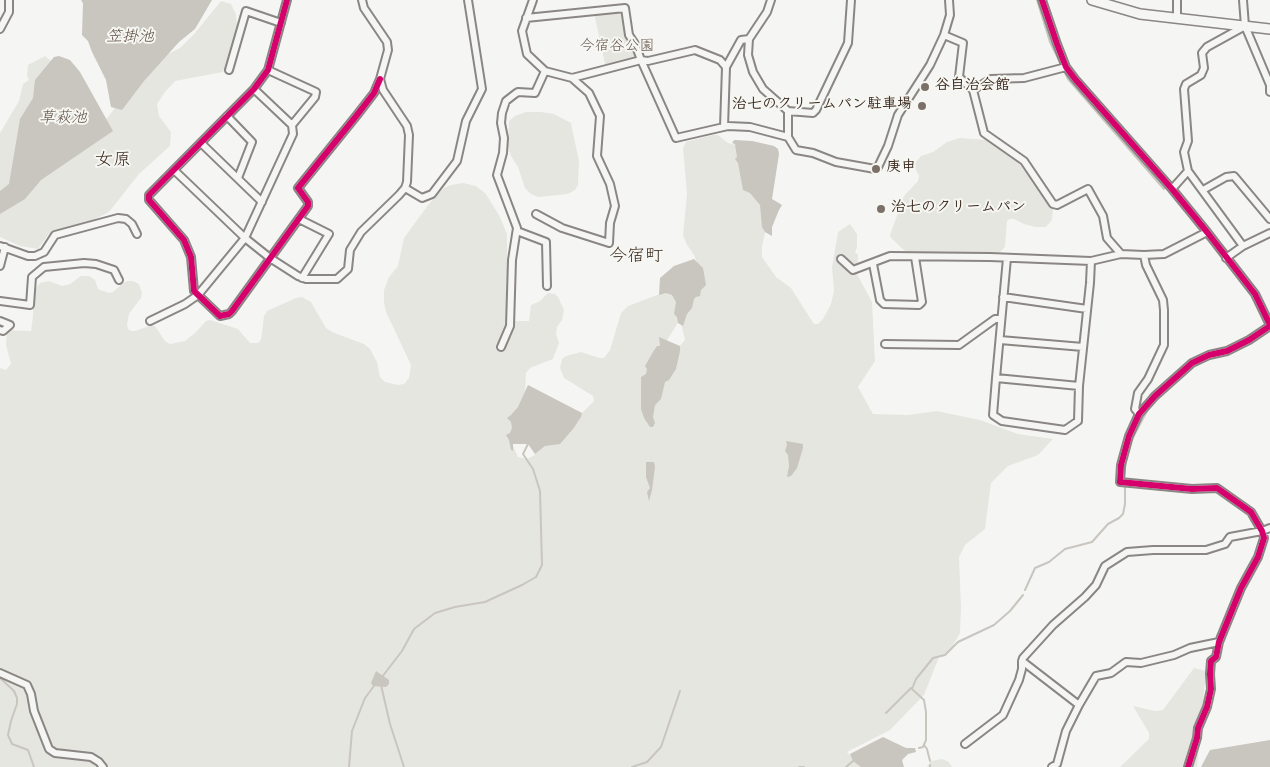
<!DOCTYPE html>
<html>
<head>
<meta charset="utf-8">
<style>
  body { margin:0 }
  canvas { display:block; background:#f5f5f3 }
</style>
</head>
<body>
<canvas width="1270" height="767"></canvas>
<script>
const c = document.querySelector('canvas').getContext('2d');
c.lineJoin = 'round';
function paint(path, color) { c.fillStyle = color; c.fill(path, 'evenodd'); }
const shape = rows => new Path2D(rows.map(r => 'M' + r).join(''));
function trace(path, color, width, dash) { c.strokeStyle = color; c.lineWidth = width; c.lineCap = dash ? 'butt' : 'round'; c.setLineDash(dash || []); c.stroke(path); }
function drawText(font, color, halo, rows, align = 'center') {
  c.font = font + ' "Gochi Hand","Klee One",sans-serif'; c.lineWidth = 4; c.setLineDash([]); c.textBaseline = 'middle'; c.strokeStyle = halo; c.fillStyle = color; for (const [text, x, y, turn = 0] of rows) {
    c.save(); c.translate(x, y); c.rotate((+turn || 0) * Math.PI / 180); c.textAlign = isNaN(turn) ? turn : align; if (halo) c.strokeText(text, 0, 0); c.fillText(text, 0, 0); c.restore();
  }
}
const green = shape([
  [221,1,231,4,236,14,237,26,231,59,223,72,175,81,165,92,157,104,159,116,171,132,170,146,139,174,109,212,77,228,49,234,38,249,20,246,0,237,0,133,19,101,23,84,29,80,27,76,28,65,45,56,54,63,40,176,95,134,121,100,161,58,180,48,195,33],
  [621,11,637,56,636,59,617,64,605,64,594,13],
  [526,112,541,112,554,114,571,123,579,161,578,185,575,190,568,194,538,197,531,194,525,188,518,167,511,156,508,146,509,121,515,116],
  [713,135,718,135,728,143,736,145,750,190,763,206,766,229,762,247,762,257,776,277,791,288,814,324,818,324,823,319,831,304,834,291,832,267,838,232,850,224,857,234,857,247,855,253,858,254,857,274,872,302,875,361,858,387,873,414,908,415,937,411,980,420,1018,434,1053,439,1038,455,1008,466,991,483,985,529,965,545,959,557,961,607,960,633,949,652,939,657,924,695,890,730,847,752,862,767,0,767,0,368,6,370,11,364,6,345,7,330,31,331,33,316,33,296,34,291,40,283,49,281,62,286,70,284,81,276,89,276,95,280,98,289,109,293,113,292,123,283,128,281,133,281,139,284,142,293,141,298,129,314,127,325,128,329,131,331,135,331,152,325,155,326,165,341,170,344,185,341,196,332,206,321,210,320,238,329,250,343,258,343,261,340,264,316,267,311,296,298,302,297,311,302,326,328,332,332,364,344,370,349,377,362,380,377,385,382,398,385,404,384,409,378,411,365,386,312,384,303,384,290,389,277,398,266,404,238,428,205,444,188,451,185,463,183,476,186,486,194,500,217,507,234,507,313,509,319,516,321,529,321,531,305,540,301,548,293,555,294,558,297,564,310,562,320,557,327,556,334,559,343,553,359,530,368,526,373,525,394,514,428,509,436,518,457,527,459,533,456,579,416,594,401,593,396,564,378,560,368,562,359,566,356,581,352,600,358,604,358,610,350,621,313,628,306,665,292,672,293,677,302,679,321,666,342,677,349,685,340,680,319,701,274,694,255,687,245,683,235,687,194,683,148,686,142],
  [960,138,987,140,1015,158,1053,209,1052,220,1046,227,1035,227,1024,224,1014,219,1010,219,1007,221,1005,247,999,253,973,252,912,253,905,251,891,238,890,235,904,196,918,181,919,176,916,170,915,163,921,156,933,152,947,142],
  [1194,668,1206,671,1197,767,1120,767,1149,739,1149,733,1133,706,1155,711,1163,710],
  [942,759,949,762,952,767,927,767,931,761]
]);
const water = shape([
  [81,0,212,0,195,29,179,42,144,81,122,110,111,107,106,80,92,52,88,41,82,35,83,3],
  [59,56,70,60,80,72,113,131,41,180,25,199,0,214,0,191,9,184,20,119,33,98,35,80,54,57],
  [734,140,752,141,774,146,778,149,779,154,772,199,782,205,779,210,772,227,772,236,765,232,762,227,760,205,750,193,743,190,738,163,735,159,737,157,735,144,732,143],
  [694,259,703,268,706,285,701,290,700,296,696,297,694,299,692,308,687,314,683,326,678,323,677,317,674,314,676,302,672,295,666,293,659,295,660,278,674,266],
  [659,337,680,346,680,351,676,369,669,380,665,382,661,399,655,405,653,417,655,423,653,427,650,427,644,418,641,409,641,377,646,374,647,369,645,366,653,352,657,346,660,346],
  [528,385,582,413,581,417,573,429,560,444,545,446,535,454,528,444,513,444,513,451,511,450,509,440,506,435,510,433,512,428,511,422,507,418,511,415,518,407],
  [786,441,803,444,803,448,797,468,791,476,787,477,789,466,788,455,785,451,787,445],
  [646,462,654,462,655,467,652,490,649,501,647,492,650,488,646,477],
  [376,671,389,680,389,684,386,687,373,686,371,683],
  [883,737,906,748,915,748,916,752,908,754,902,760,904,767,861,767,853,761,850,754],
  [1270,740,1270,767,1201,767,1210,750]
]);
const stream = shape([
  [1037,0,1050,42,1068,79,1164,189],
  [1182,196,1228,253],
  [1231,257,1256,289,1270,318],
  [1150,395,1192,359],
  [1124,477,1126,461,1131,441,1147,411],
  [1025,590,1035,568,1049,562,1065,549,1092,542,1108,524,1119,518,1123,514,1125,504,1125,485],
  [382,677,402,651,414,629,435,613,455,607,485,602,522,585,536,577,542,565,540,491,533,469,523,454,528,444],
  [0,678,14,691,17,698,17,704,11,721,8,735,12,744,28,750,34,767],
  [381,685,390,724,404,767],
  [886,713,911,688],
  [924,745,927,749,930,761],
  [919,748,923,747,926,740,926,712,924,700,912,689,916,679,933,658,945,655,958,642,994,625,1010,611,1023,595],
  [349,767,352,731,365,698,374,686],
  [632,767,647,762,661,747,680,691],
  [799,767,804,767],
  [846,767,853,761],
  [930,767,930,765]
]);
const minor = shape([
  [287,0,268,70,254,89,149,195,149,200,184,240,191,257,194,291,220,316,229,314,232,311,308,206,308,202,298,188,357,115,374,93,380,79],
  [533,0,522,31,527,54,545,71,572,78,641,60,676,138,728,126,750,127,788,137],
  [771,0,767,12,749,39,748,55,753,72,763,89,788,111,813,113,816,110,848,43,851,0],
  [1042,0,1057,44,1066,67,1075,79,1172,189,1207,232,1255,294,1270,325],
  [1243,0,1245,26,1270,85,1270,92],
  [526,18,625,8,629,35,635,44,641,60,648,61,695,50,720,60,726,67,724,127],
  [1177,19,1177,0],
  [0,29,9,12,9,0],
  [944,35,963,43,959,77,973,90,984,133,1024,161,1053,204,1057,205,1088,189,1103,216,1107,238,1121,254],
  [726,67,741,40,749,39],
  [229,70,246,11,281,23],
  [254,89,292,125],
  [973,90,991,79,1024,78,1066,67],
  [788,111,788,137,796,150,813,153,836,162,875,169,878,167,888,146,898,115,930,65,944,35,950,15,949,0],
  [227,116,252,142,238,178],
  [201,143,262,202],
  [174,170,245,238,270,258,298,276,306,279,337,279,348,269,350,250,361,232,399,195,405,188,407,182,409,135,407,126,383,90,380,79,388,50,387,42,364,8,362,0],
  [1188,171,1243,246],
  [405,188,422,198,432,194,457,161,466,121,482,89,468,0],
  [1172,189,1188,171,1184,152,1188,141,1184,89,1186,84,1201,75,1204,68,1202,53,1207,47,1245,26],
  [1203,190,1226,177,1234,176,1270,219],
  [536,214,562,228,609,243,610,223,615,206,610,184,597,156,600,116,589,93,572,78],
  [299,219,329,234,302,278],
  [517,231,546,242,547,286],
  [0,246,28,256,35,256,44,252,55,235,118,218,126,219,132,224,137,234],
  [1007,258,996,378,1079,386],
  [1226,258,1243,246,1270,233],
  [841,259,853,270,890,256,990,257,1091,261,1121,254,1144,255,1164,254,1207,232],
  [873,264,880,300,884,304,919,305,922,302,915,257],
  [0,266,5,247],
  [1003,297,1087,309],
  [0,301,30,305,32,277,44,267,84,263,96,264,114,270,119,280],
  [0,321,10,325,3,331,0,330],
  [150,321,185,304,198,295,245,238,293,134,292,125,315,97,316,92,268,70],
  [1000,340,1083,347],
  [885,344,959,345,995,319,1001,319],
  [501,347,510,326,512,260,517,228,497,175,503,153,504,138,501,123,502,113,506,101,515,94,518,92,535,93,545,71],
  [996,378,993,415,1002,421,1065,430,1078,421,1079,386,1090,283,1091,261],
  [1139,414,1135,409,1138,393,1148,379,1164,345,1164,310,1163,300,1146,265,1144,255],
  [1022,661,1079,705],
  [0,673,27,685,31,694,34,711,49,749,55,753,91,757,99,762,103,767],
  [965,744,1003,715,1019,680,1022,669,1022,661,1023,658,1053,625,1085,597,1096,585,1105,566,1127,552,1153,550,1206,550,1225,544,1230,537,1262,531,1270,528],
  [1052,767,1057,764,1066,731,1079,705,1096,676,1111,673,1126,662,1141,663,1174,655,1190,648,1219,642],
  [1188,767,1197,738,1198,728,1207,707,1211,689,1210,674,1211,661,1216,657,1219,642,1241,588,1258,557,1264,538,1262,531,1251,512,1217,488,1192,489,1120,482,1121,465,1129,436,1139,414,1155,396,1192,363,1209,355,1227,351,1249,340,1270,326]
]);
const secondary = shape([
  [1092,0,1140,14,1270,29]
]);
const cycleway = shape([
  [287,0,268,70,254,89,149,195,149,200,184,240,191,257,194,291,220,316,229,314,232,311,308,206,308,202,298,188,357,115,374,93,380,79],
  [1042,0,1057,44,1066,67,1075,79,1172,189,1207,232,1255,294,1270,325],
  [1188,767,1197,738,1198,728,1207,707,1211,689,1210,674,1211,661,1216,657,1219,642,1241,588,1258,557,1264,538,1262,531,1251,512,1217,488,1192,489,1120,482,1121,465,1129,436,1139,414,1155,396,1192,363,1209,355,1227,351,1249,340,1270,326]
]);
const markers = [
  [925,87,5,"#7c7169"],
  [922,106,5,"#7c7169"],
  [876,169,5,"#7c7169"],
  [881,209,5,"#7c7169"]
];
const parkNames = [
  ["今宿谷公園",617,48]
];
const poiNames = [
  ["谷自治会館",935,87],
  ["治七のクリームパン駐車場",912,106,"right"],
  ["庚申",886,169],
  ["治七のクリームパン",891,209]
];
const waterNames = [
  ["笠掛池",130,39],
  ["草萩池",63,120]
];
const quarterNames = [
  ["女原",113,162],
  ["今宿町",636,258]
];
paint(green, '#e6e6e1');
paint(water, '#c9c5bf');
trace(stream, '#c9c5bf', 2);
trace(minor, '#8a8683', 10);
trace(secondary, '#8a8683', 12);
trace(minor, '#f5f5f3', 6);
trace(secondary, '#f5f5f3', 9);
trace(cycleway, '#d6006c', 6);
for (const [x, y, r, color] of markers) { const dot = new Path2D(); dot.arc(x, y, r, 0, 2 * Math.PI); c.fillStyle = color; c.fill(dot); trace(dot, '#f6f6f2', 2); }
drawText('15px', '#63564b', '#f6f6f2', parkNames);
drawText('bold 15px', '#3b2a1e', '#f6f6f2', poiNames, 'left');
drawText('italic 16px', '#605248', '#f6f6f2', waterNames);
drawText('18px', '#3b2a1e', '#f6f6f2', quarterNames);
</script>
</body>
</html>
